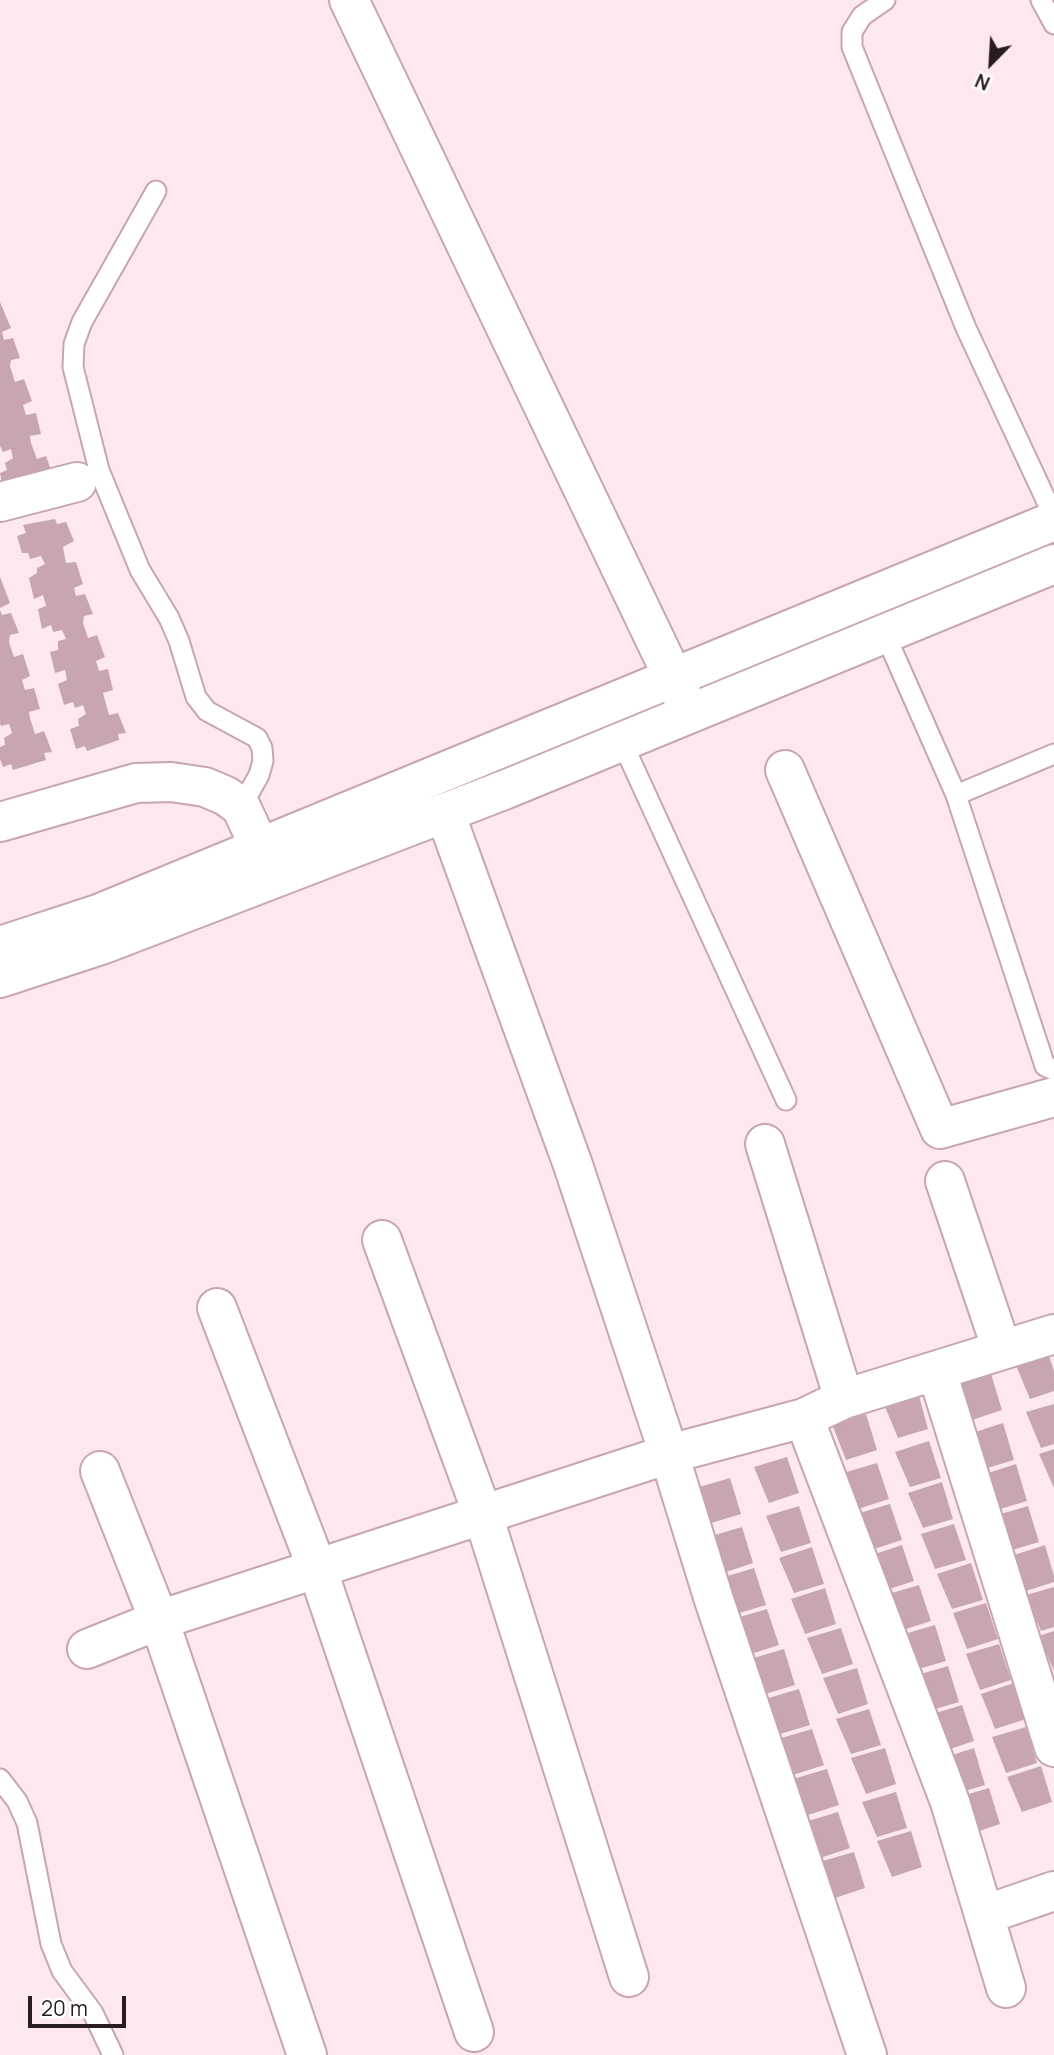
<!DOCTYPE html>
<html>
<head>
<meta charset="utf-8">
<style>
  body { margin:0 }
  #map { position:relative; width:1054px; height:2055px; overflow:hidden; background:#fde7f0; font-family:Manrope,sans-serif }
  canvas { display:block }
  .north { position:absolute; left:956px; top:28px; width:70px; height:70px; -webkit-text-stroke:5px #fff; paint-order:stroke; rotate:204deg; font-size:19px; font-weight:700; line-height:28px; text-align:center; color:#281b21 }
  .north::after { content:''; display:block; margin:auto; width:24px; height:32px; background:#281b21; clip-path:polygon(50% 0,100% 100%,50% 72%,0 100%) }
  .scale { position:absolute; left:28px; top:1996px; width:98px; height:32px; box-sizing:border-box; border:4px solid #281b21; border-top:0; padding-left:9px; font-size:21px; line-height:24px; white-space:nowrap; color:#281b21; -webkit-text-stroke:5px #fff; paint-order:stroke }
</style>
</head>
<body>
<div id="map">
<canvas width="1054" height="2055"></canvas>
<div class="north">N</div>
<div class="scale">20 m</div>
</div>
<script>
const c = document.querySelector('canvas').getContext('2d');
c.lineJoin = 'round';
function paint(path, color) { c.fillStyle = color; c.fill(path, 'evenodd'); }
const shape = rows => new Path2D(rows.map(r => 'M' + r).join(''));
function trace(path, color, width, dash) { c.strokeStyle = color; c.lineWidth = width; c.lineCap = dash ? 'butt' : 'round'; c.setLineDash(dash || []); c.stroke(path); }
const building = shape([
  [0,302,11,328,2,332,4,340,13,338,20,358,11,360,10,366,15,382,24,379,32,401,23,405,26,415,36,413,41,434,30,436,31,443,37,459,46,456,53,476,4,493,0,473,7,470,5,463,13,458,11,449,3,452,0,446],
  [55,519,57,524,66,522,74,541,63,547,66,563,76,562,83,584,74,588,76,596,85,594,93,614,84,616,83,623,88,638,97,635,105,657,96,661,99,671,108,669,113,690,103,693,109,715,118,713,126,733,118,734,119,740,87,751,85,746,76,749,70,729,79,726,78,719,86,714,83,705,75,708,73,702,64,705,58,684,67,680,65,670,55,673,50,652,58,650,58,641,66,639,62,630,53,632,51,625,42,629,38,609,46,606,43,595,34,599,29,578,37,573,37,568,45,564,41,556,30,559,28,553,22,553,17,536,26,533,23,525],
  [0,577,10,603,0,608],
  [0,610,2,615,11,613,19,633,10,635,9,642,14,657,23,654,30,676,22,680,25,690,34,688,40,709,29,712,30,718,35,734,44,731,52,752,44,753,46,760,13,770,11,764,3,767,0,759,0,747,5,745,4,738,12,733,9,724,1,726,0,723],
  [1048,1353,1054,1371,1054,1391,1030,1399,1015,1363],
  [991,1374,1002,1410,972,1420,957,1384],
  [918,1392,928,1429,898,1438,883,1402],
  [1054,1404,1054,1444,1041,1448,1026,1412],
  [866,1414,877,1450,846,1460,832,1424],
  [1003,1423,1014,1460,984,1469,969,1434],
  [929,1441,941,1478,910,1487,895,1452],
  [1054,1449,1054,1488,1039,1454],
  [787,1457,799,1493,769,1503,754,1467],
  [877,1463,889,1499,858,1509,843,1473],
  [1016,1464,1027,1501,997,1510,982,1475],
  [730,1478,741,1514,711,1523,696,1488],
  [942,1482,953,1519,923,1528,908,1493],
  [890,1504,902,1540,871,1550,856,1514],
  [799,1506,811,1543,781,1552,766,1516],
  [1028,1506,1039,1542,1009,1551,994,1516],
  [954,1524,966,1560,935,1569,921,1534],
  [742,1527,753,1563,723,1573,708,1537],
  [902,1545,914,1581,883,1591,869,1556],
  [1045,1545,1054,1576,1054,1582,1026,1591,1011,1556],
  [812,1547,824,1584,794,1593,779,1558],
  [971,1563,983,1600,952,1609,937,1574],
  [754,1568,766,1605,736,1614,721,1578],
  [919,1585,931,1621,900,1631,885,1595],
  [1054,1587,1054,1627,1041,1631,1026,1595],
  [825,1588,836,1624,805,1634,791,1599],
  [986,1603,998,1639,967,1649,953,1613],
  [767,1609,779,1645,748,1655,733,1619],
  [935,1625,946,1661,915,1670,901,1635],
  [841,1628,853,1664,822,1674,807,1638],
  [1054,1631,1054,1671,1039,1636],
  [999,1644,1011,1680,980,1690,966,1654],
  [784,1649,795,1685,765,1694,750,1659],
  [948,1666,959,1702,929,1711,914,1676],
  [857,1668,868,1704,838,1714,823,1678],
  [1014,1683,1026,1719,995,1729,981,1694],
  [799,1689,810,1725,780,1734,765,1699],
  [962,1705,974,1741,944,1751,929,1715],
  [869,1709,881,1745,851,1754,836,1719],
  [1026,1727,1037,1763,1006,1773,992,1737],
  [812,1729,824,1765,793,1775,778,1739],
  [885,1748,896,1784,866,1794,851,1758],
  [974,1748,985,1785,955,1794,940,1759],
  [1041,1766,1052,1802,1022,1812,1007,1777],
  [827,1769,839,1805,808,1815,793,1779],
  [989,1788,1000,1824,970,1834,955,1798],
  [896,1792,907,1828,877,1837,862,1802],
  [838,1812,850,1848,820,1858,805,1822],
  [911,1831,922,1867,892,1877,877,1841],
  [854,1852,865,1888,835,1898,819,1862]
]);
const lane = shape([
  [885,0,862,16,852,32,852,47,966,328,1054,517],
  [1041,0,1054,24],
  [156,191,82,322,74,344,73,367,99,470,140,570,169,618,179,641,196,697,207,711,257,738,262,748,263,761,259,775,241,807],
  [885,634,956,795,1045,1066,1054,1070],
  [622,742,786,1100],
  [956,795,1054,754],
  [0,1779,17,1801,27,1823,51,1944,62,1971,93,2013,113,2055]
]);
const street = shape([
  [0,502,77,482],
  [785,770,940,1129,1054,1097],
  [445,813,573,1165,669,1454,714,1600,867,2055],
  [0,822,136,783,171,782,205,787,226,796,241,807,260,848],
  [765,1144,844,1399],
  [945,1181,1002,1350],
  [382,1240,483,1515,629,1977],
  [217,1308,317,1568,474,2032],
  [937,1372,1054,1747],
  [804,1418,950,1802,1006,1988],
  [100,1471,159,1620,307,2055],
  [87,1649,159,1620,669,1454,804,1418,844,1399,1054,1334],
  [984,1915,1054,1891]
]);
const secondary = shape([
  [349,0,684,700],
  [0,946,98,914,1054,521],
  [0,978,104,944,504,790,1054,564]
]);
paint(building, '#c7a5b3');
trace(lane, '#c7a5b3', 23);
trace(street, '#c7a5b3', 42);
trace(secondary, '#c7a5b3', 42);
trace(lane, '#fff', 19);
trace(street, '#fff', 38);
trace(secondary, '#fff', 38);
</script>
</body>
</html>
